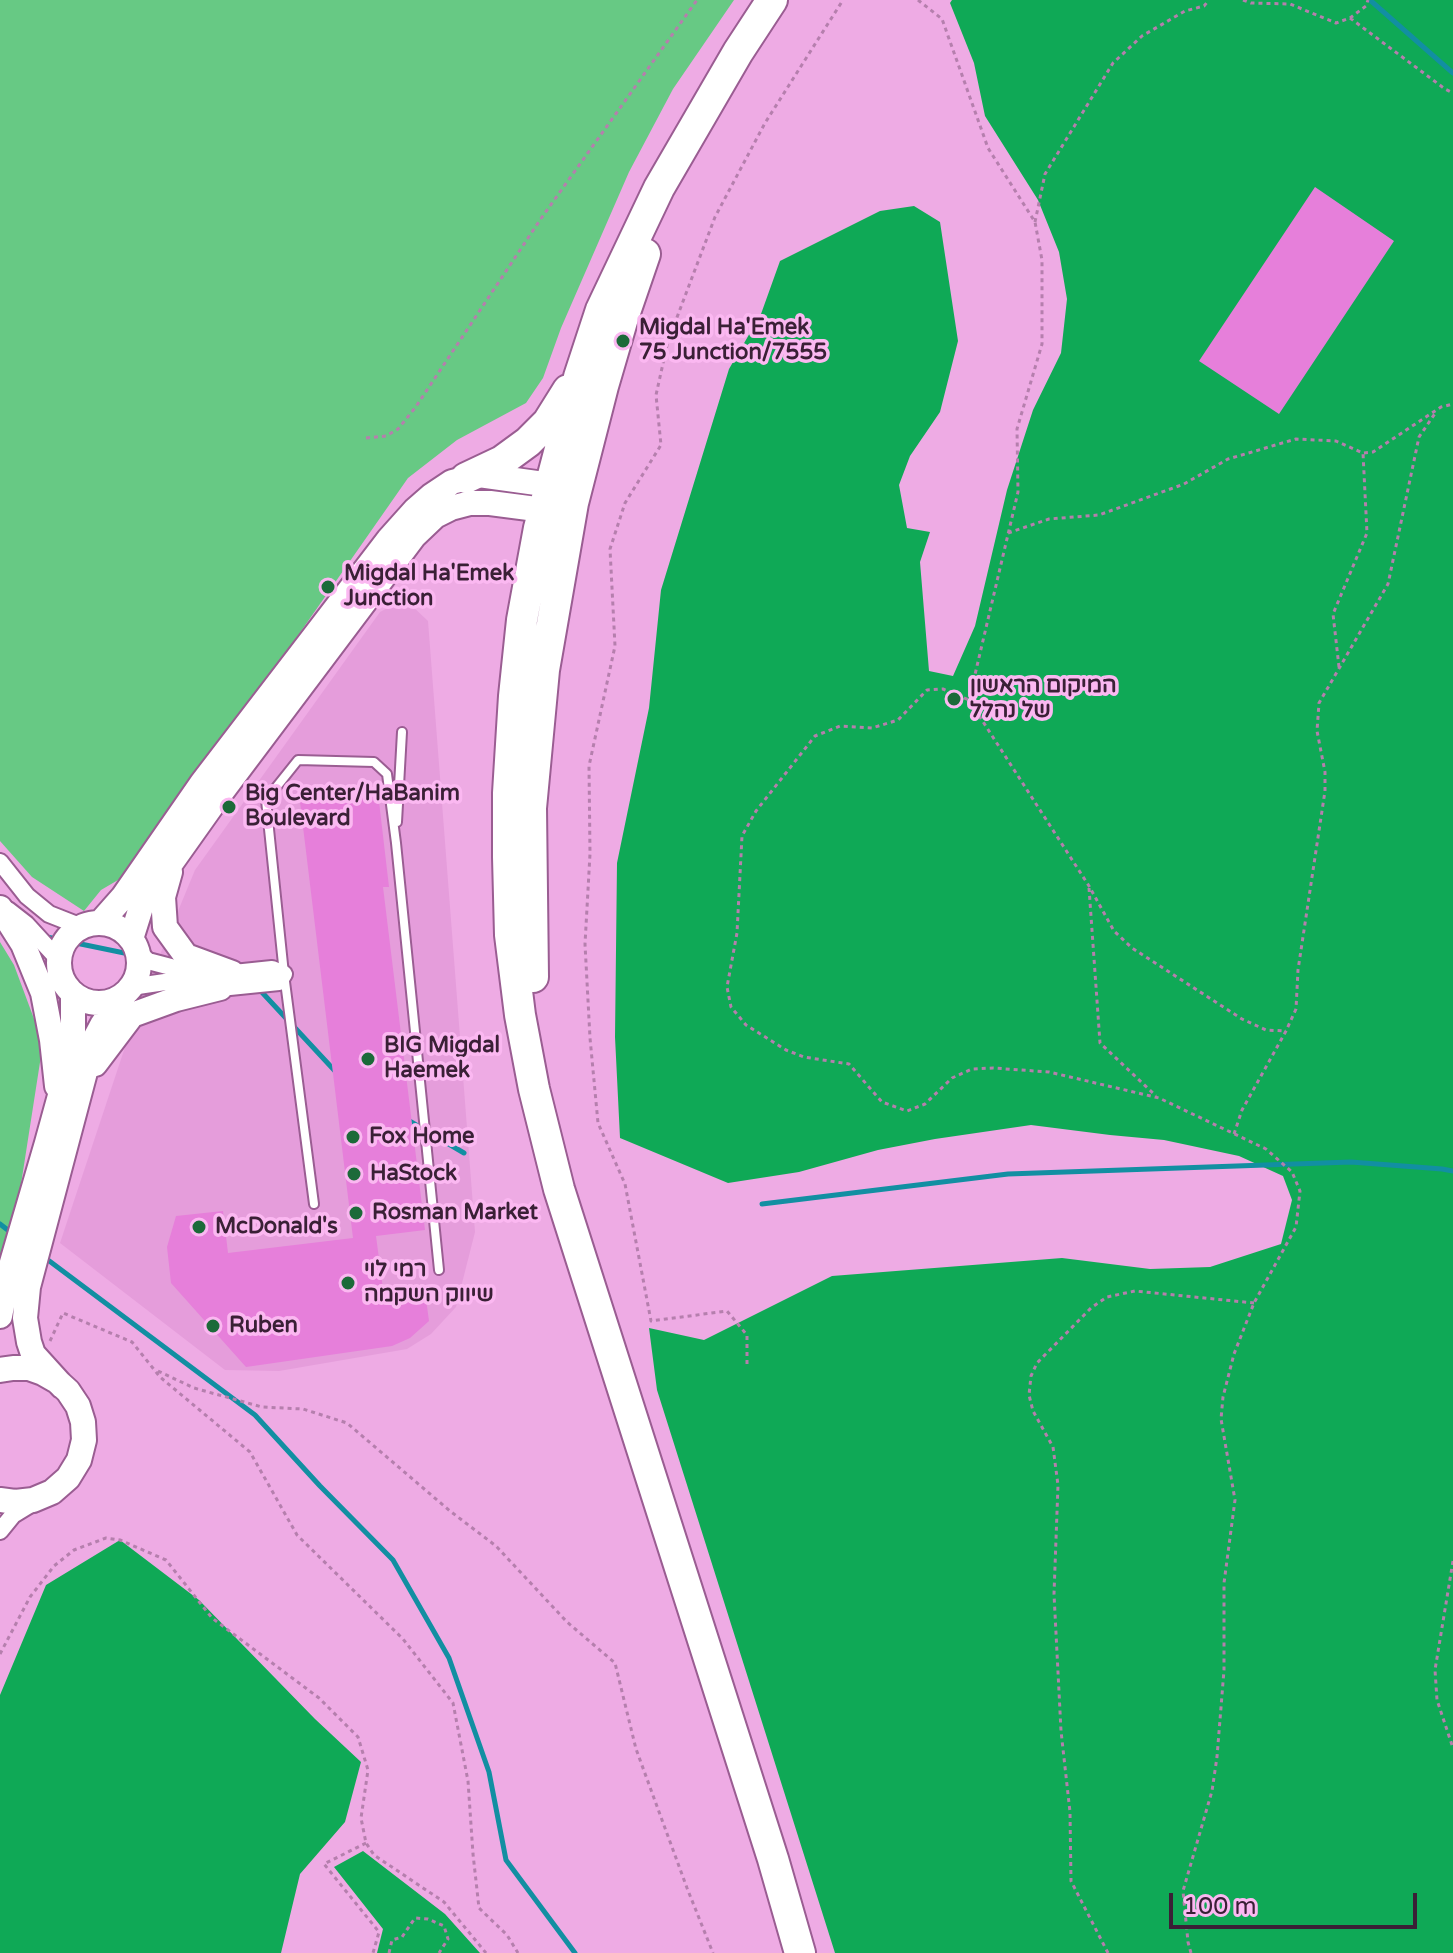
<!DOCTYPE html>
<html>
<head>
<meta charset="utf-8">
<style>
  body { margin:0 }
  #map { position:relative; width:1453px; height:1953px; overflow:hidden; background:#eeabe4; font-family:"Varela Round",sans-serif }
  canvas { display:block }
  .scale { position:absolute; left:1169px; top:1893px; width:248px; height:36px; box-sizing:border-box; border:4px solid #3a2036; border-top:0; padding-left:10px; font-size:24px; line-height:28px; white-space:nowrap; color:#3a2036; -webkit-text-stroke:6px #fbb8f1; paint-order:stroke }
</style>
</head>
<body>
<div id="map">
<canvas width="1453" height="1953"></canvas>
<div class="scale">100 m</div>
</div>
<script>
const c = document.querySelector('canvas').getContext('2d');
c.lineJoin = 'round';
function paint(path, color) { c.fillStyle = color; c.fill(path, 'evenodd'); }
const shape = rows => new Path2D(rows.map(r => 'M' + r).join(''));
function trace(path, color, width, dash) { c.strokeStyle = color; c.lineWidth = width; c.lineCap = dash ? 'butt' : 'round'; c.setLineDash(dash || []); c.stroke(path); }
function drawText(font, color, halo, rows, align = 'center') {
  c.font = font + ' "Varela Round","Noto Sans Hebrew",sans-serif'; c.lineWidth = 7; c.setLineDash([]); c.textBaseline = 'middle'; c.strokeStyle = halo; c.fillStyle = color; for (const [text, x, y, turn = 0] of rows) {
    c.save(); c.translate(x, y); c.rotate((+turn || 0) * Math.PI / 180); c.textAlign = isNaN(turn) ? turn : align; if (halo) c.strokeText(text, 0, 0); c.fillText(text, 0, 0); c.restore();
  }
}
const built = shape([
  [395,604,410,604,428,621,475,1232,456,1307,431,1334,407,1349,279,1371,225,1370,60,1243,138,1008,195,870,380,612]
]);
const green = shape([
  [0,0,734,0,673,89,629,172,561,328,543,378,526,403,457,440,408,478,153,843,118,880,101,890,84,911,32,877,0,841],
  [0,942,14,965,43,1043,19,1197,0,1257]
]);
const forest = shape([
  [952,0,1453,0,1453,1953,835,1953,657,1390,649,1328,704,1340,832,1276,1062,1258,1150,1269,1210,1267,1281,1244,1292,1200,1283,1176,1239,1156,1164,1140,1110,1135,1031,1125,935,1139,878,1150,799,1172,728,1183,620,1138,615,1037,617,863,649,708,661,590,729,369,761,314,780,261,880,211,914,206,940,222,958,341,940,412,910,456,899,485,907,528,930,532,920,562,929,671,953,676,975,626,1007,490,1033,410,1061,353,1067,299,1059,252,1038,200,985,116,974,63,950,3],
  [120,1540,199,1600,315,1719,361,1762,345,1822,300,1874,281,1953,0,1953,0,1695,46,1585],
  [363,1851,445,1914,480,1953,377,1953,383,1929,334,1867]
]);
const stream = shape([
  [1370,0,1453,73],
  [42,936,134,955],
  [258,988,335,1071],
  [406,1119,464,1153],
  [762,1204,1008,1174,1351,1162,1442,1169,1453,1171],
  [0,1224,13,1234],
  [44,1257,255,1415,320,1486,393,1560,449,1658,489,1772,506,1860,575,1953]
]);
const building = shape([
  [1315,187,1394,241,1279,414,1199,361],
  [378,793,389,887,383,887,425,1230,376,1236,385,1304,426,1299,429,1321,410,1338,392,1346,246,1367,171,1283,167,1247,176,1216,223,1211,228,1253,353,1238,300,802]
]);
const path = shape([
  [918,0,942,19,988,148,1035,222,1042,260,1042,344,1017,429,1018,492,969,700],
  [1243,0,1251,3,1290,4,1336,23,1350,18,1366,6,1368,0],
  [1350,18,1445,89,1453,93],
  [1035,222,1045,174,1113,63,1142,36,1185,11,1204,6,1209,0],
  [366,438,386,436,398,429,415,408,540,220,697,0],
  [1008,533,1049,519,1099,515,1184,484,1228,459,1296,439,1336,441,1363,453,1373,452,1441,407,1453,404],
  [1339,667,1333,614,1367,533,1363,453],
  [1089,888,1100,1043,1156,1096],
  [1234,1134,1242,1110,1286,1031,1296,1009,1298,970,1325,791,1325,772,1317,731,1319,703,1388,584,1419,437,1436,412],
  [50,1341,63,1313,132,1342,160,1377,250,1452,297,1535,403,1639,453,1703,468,1781,473,1854,479,1908,507,1935,518,1953],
  [747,1364,747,1335,727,1311,651,1321,625,1184,598,1123,590,1038,585,944,590,854,589,766,615,646,610,549,625,503,661,445,656,395,668,341,715,217,765,123,843,0],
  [158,1371,194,1388,262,1407,303,1409,347,1423,450,1511,496,1546,567,1622,615,1663,636,1749,687,1888,713,1953],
  [1453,1561,1435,1670,1437,1700,1453,1748],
  [0,1654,30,1597,54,1566,74,1550,106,1538,120,1540,166,1560,212,1618,319,1698,358,1737,368,1770,361,1818,366,1843,374,1855,444,1902,486,1953],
  [366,1843,324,1864,379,1932,373,1953],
  [389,1953,392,1940,402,1937,415,1918,428,1919,444,1926,448,1939,439,1953],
  [1108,1953,1071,1881,1070,1812,1061,1731,1054,1594,1058,1485,1053,1447,1033,1411,1029,1395,1031,1376,1037,1363,1091,1308,1107,1297,1135,1291,1254,1303],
  [1191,1953,1188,1942,1183,1891,1212,1791,1217,1757,1224,1670,1224,1583,1235,1500,1221,1419,1223,1397,1234,1354,1254,1303,1296,1227,1300,1191,1292,1172,1266,1149,1159,1098,1049,1072,993,1068,972,1069,952,1078,925,1104,907,1111,882,1102,849,1064,804,1057,786,1050,746,1025,731,1007,727,987,737,933,742,836,756,811,815,736,840,726,872,728,898,720,927,690,943,689,969,700,1089,886,1114,931,1132,948,1242,1019,1266,1030,1286,1031]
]);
const lane = shape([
  [397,822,402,732],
  [314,1204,284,974,266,800,298,760,374,762,387,774,396,843,439,1270]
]);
const street = shape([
  [0,862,27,896,49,914,82,927],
  [8,910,26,924,59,960],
  [131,987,165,982,220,988,279,982,284,974,272,969,205,976,148,961,137,951],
  [0,1531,13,1515,31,1504]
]);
const secondary = shape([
  [170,872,163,897,165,927,186,956,232,973],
  [0,908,23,944,43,993,52,1040,57,1086],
  '59 963a40 40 0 1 1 80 0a40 40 0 1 1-80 0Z',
  [100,923,123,897,202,783,389,539,415,510,431,496,452,482,479,475,551,485,565,497],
  [131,939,142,904,220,794,414,536,435,516,451,508,470,503,490,503,544,510,559,507],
  [95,1064,132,1015,176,999,220,988],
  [0,1316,8,1276,47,1143,69,1063,73,1040,73,994],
  [0,1370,13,1368,29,1368,43,1373,57,1381,68,1391,78,1406,83,1422,84,1440,79,1460,68,1478,52,1492,33,1500,15,1502,0,1500],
  [62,1386,33,1354,29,1342,25,1318,28,1287,93,1042,102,1025,122,996]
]);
const highway = shape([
  [772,0,738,52,659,188,601,310,579,377,539,528,522,620,514,696,508,793,508,857,510,935,520,1015,534,1089,559,1189,773,1859,800,1953],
  [466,478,502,461,528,442,548,422,568,390],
  [533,977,531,808,544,670,573,503,603,386,622,321,645,254]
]);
const markers = [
  [623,341,8,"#1c6a39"],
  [328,587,8,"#1c6a39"],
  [954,699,8,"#1c6a39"],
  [229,807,8,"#1c6a39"],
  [368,1059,8,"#1c6a39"],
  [353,1137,8,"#1c6a39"],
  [354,1174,8,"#1c6a39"],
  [356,1213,8,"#1c6a39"],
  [199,1227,8,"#1c6a39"],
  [348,1283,8,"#1c6a39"],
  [213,1326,8,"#1c6a39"]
];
const poiNames = [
  ["Migdal Ha'Emek",639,328],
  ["75 Junction/7555",639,353],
  ["Migdal Ha'Emek",344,574],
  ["Junction",344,599],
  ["המיקום הראשון",970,686],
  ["של נהלל",970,711],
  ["Big Center/HaBanim",245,794],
  ["Boulevard",245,819],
  ["BIG Migdal",384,1046],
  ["Haemek",384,1071],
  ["Fox Home",369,1137],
  ["HaStock",370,1174],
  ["Rosman Market",372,1213],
  ["McDonald's",215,1227],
  ["רמי לוי",364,1270],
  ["שיווק השקמה",364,1295],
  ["Ruben",229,1326]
];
paint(built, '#e59ddb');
paint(green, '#67c984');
paint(forest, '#0fa956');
trace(stream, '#128fa2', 5);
paint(building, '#e67fda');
trace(lane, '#9a5d92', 12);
trace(street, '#9a5d92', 20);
trace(secondary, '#9a5d92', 28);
trace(highway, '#9a5d92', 34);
trace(path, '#b57fad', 3, [4, 4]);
trace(lane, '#fff', 8);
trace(street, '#fff', 16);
trace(secondary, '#fff', 24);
trace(highway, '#fff', 30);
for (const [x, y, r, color] of markers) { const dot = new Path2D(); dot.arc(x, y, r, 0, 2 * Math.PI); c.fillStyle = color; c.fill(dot); trace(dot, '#fbb8f1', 3); }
drawText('bold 22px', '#3a2036', '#fbb8f1', poiNames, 'left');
</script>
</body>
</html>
